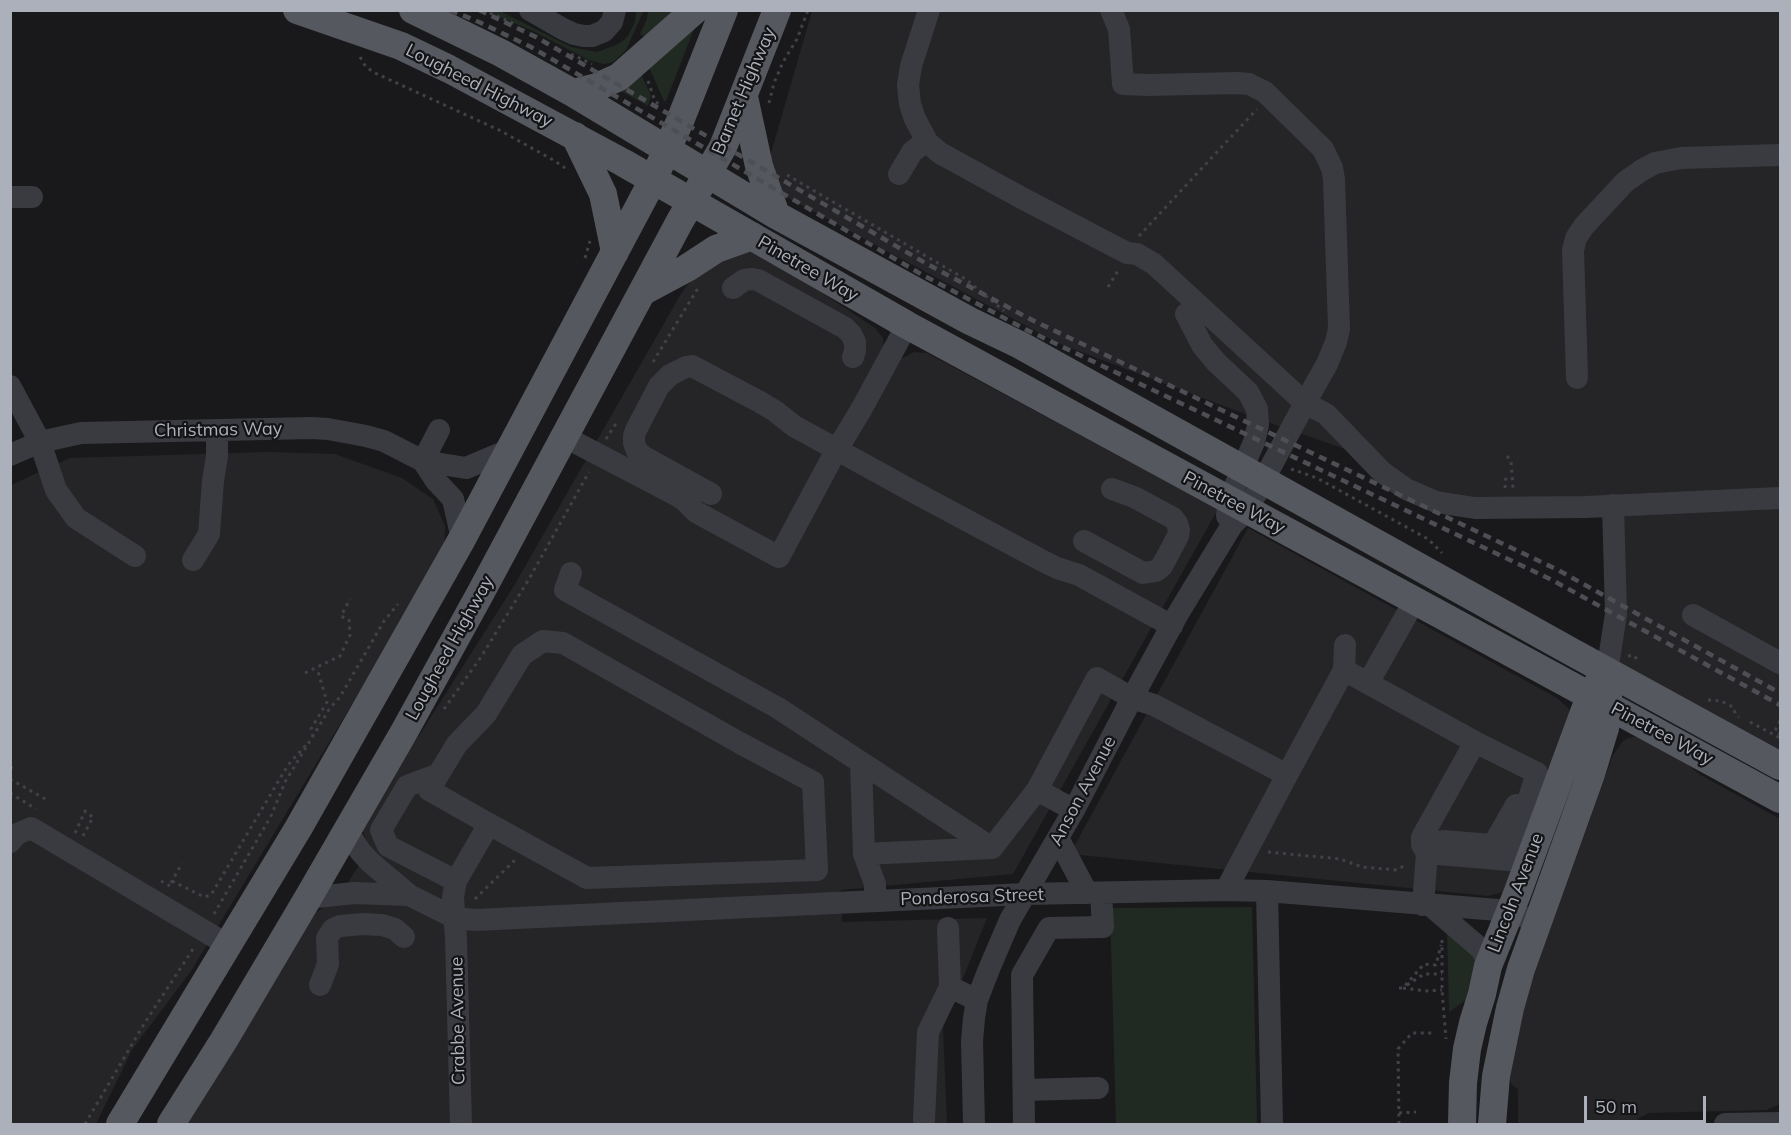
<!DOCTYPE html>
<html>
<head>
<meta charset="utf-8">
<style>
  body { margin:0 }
  #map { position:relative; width:1791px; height:1135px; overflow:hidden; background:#19191b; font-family:Mulish,sans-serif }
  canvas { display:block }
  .frame { position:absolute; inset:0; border:12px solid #acb0bb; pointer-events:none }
  .scale { position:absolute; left:1584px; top:1096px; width:122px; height:27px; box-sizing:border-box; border:3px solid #acb0bb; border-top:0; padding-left:8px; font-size:18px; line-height:21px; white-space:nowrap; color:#acb0bb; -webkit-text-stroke:4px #141416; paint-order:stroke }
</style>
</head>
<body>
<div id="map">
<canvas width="1791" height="1135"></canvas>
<div class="frame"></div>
<div class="scale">50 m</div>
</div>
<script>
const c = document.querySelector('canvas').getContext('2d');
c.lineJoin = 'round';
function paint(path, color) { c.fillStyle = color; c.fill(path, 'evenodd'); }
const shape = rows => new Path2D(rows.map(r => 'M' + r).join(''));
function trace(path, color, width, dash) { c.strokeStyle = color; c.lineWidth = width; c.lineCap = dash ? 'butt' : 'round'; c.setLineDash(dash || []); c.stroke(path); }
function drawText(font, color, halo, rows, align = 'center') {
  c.font = font + ' Mulish,sans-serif'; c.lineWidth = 4.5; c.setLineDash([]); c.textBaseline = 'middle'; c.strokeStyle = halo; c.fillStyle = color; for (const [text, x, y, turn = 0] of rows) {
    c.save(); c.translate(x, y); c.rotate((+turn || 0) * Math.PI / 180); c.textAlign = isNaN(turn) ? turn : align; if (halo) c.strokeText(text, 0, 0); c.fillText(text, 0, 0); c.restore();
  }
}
const built = shape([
  [812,11,1780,11,1780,766,1607,672,1612,506,1467,508,1365,456,1253,417,1060,344,762,184],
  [746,250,765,255,875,328,883,338,884,349,903,358,914,352,927,353,1218,509,1013,874,841,890,842,922,987,918,943,1028,947,1124,182,1124,314,913,335,902,369,850,363,831,369,811,422,731,515,584,682,292,696,274],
  [268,452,335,454,402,478,433,499,445,526,444,552,191,971,132,1050,96,1124,11,1124,11,485,70,458],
  [1248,528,1557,698,1568,708,1570,712,1507,891,1488,896,1070,854],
  [1639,736,1680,758,1699,774,1780,819,1780,1101,1778,1105,1766,1110,1649,1113,1639,1118,1633,1124,1518,1124,1518,1089,1512,1085,1509,1078,1526,996,1613,755,1623,741,1628,738]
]);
const green = shape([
  [485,11,500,11,571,47,597,52,616,45,624,40,629,34,635,22,636,11,643,12,626,50,613,62,604,64,589,60,531,30],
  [648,11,676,11,645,37,640,34,647,19],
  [696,24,666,101,664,101,648,65],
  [640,72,651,96,648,106,619,90],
  [1252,907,1257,1124,1116,1124,1110,908],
  [1447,930,1473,953,1477,966,1467,999,1449,1012]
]);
const path = shape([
  [483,10,517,25],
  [571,54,592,64],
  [360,57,366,67,375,73,501,131,555,161,565,168],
  [648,81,655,101,661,106],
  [769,103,774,83,783,62,797,39,808,10],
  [787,175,967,280,1004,311],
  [1139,236,1257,109],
  [585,258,590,241],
  [1108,287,1119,269],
  [653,362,698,288],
  [606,439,617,422],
  [1507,456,1511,461,1513,488],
  [1291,469,1317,478,1428,539,1442,553],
  [1505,488,1506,475],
  [1628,656,1633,655,1640,662],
  [305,673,340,656,350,635,349,620,341,616,350,599],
  [1708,700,1721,701,1733,707,1736,715,1739,717],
  [444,709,481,657,529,579,589,472],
  [1780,721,1775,731,1780,734],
  [1750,722,1780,738],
  [313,737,311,729,327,702,317,668],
  [10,767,16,770],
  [10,779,47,800],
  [10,793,36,809],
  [75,833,87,807],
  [83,836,93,817,85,812],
  [1268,852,1340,859,1362,867,1397,870,1407,864],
  [161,881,170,886],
  [172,881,204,897,211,895,288,765,306,745],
  [171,883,182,863],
  [475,899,515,860],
  [214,914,271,816,285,782,330,708,340,697,384,621,398,604],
  [1442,940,1442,990,1446,1039],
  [1407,985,1424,974,1442,974],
  [1399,988,1403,988,1424,964,1436,965,1441,945],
  [1403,988,1426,991,1442,990],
  [1399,1113,1416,1112],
  [85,1124,144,1024,195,946],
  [1399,1124,1398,1049,1412,1033,1432,1033]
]);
const minor = shape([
  [530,10,563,29,574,34,584,36,592,36,604,31,612,22,615,10],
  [929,10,911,66,908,85,910,104,915,119,928,143,940,153,1020,197,1127,253,1137,254,1154,264,1305,403,1326,414,1382,472,1406,489,1436,502,1475,508,1586,507,1780,498],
  [899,174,912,152,926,141],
  [10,197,32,197],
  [733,288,744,280,752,279,758,280,845,328,851,334,855,342,855,351,853,357],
  [1186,314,1202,345,1216,362,1248,392,1257,409,1258,425,1254,442,1232,493,1228,506,1227,516],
  [1577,378,1573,250,1576,238,1584,226,1625,182,1642,170,1655,163,1681,158,1780,155],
  [10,386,40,442,56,490,76,518,135,556],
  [565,437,676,495,684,500,696,512,779,557,832,458,862,408,907,325],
  [10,455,40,442,81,433,312,428,328,429,366,436,384,441,423,461,466,468,509,450],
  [423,461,436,481,453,499,462,539],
  [423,461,439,430],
  [711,494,644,457,637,451,634,443,634,436,636,430,659,386,670,375,686,367,692,366,760,402,775,411,794,426,912,491,1041,560,1057,568,1079,575,1172,626],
  [1084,541,1143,573,1156,571,1162,566,1178,536,1179,530,1177,523,1173,518,1134,497,1112,489],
  [193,560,209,534,213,481,217,456,217,430],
  [571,573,565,590,778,708,992,848],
  [1693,615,1780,663],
  [1344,670,1475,742,1537,773],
  [1607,672,1616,614,1613,505],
  [1368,683,1415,600],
  [1475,742,1422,837,1422,845,1427,853,1509,860,1537,773],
  [861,762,864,854,875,884,875,901],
  [439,774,407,786,381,830,388,846,456,881],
  [1037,790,1074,810],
  [347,830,360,851,370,862,409,895,455,918,475,920,1025,894,1226,890,1267,891,1510,911,1524,917],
  [1058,838,1087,893],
  [10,842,17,834,31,828,228,945],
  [864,854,992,848,1037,790,1097,678,1132,698,1154,705,1287,775,1344,670,1345,645],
  [1226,890,1287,775],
  [1267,891,1272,1124],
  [308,898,354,893,409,895],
  [1423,905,1427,853,1432,846,1437,842,1443,841,1491,845,1496,840,1516,805],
  [1431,906,1481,949,1488,960,1488,966],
  [948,928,950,987],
  [320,985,328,964,327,938,333,929,340,926,363,924,382,925,395,929,404,937],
  [1024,1090,1098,1088],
  [924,1120,928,1032,950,987,977,1000],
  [461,1124,456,939,453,897,456,881,489,824,587,878,817,870,813,782,740,743,563,643,543,641,522,655,486,714,457,744,429,790,489,824],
  [974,1124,972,1041,974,1018,977,1000,989,969,1010,920,1074,810,1132,698,1179,612,1232,525,1243,514,1256,494,1305,403,1327,364,1336,342,1339,329,1334,179,1332,168,1323,149,1265,92,1249,84,1237,83,1148,85,1123,84,1119,29,1111,10],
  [1024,1124,1022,975,1049,928,1103,927,1101,893],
  [1725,1124,1780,1123]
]);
const major = shape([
  [297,10,401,46,449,69,622,162,907,325,1780,799],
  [413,10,501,53,573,93,776,215,970,321,1020,345,1572,652,1780,766],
  [573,93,597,87,619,77,695,10],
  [744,97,759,166,776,215],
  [575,136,603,194,615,252],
  [644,291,687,268,716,249,752,236],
  [120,1124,299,827,462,539,653,180,680,121,724,10],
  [171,1124,224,1040,308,898,404,732,480,594,680,221,723,147,777,10],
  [1462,1124,1463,1083,1467,1049,1473,1023,1482,994,1488,966,1517,894,1590,696,1600,680],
  [1492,1124,1496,1076,1510,1008,1521,969,1591,774,1605,728,1608,706,1608,689]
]);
const rail = shape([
  [450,10,479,22,531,47,921,274,1027,330,1552,580,1780,705],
  [479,10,536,37,927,264,1032,320,1558,570,1780,693]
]);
const streetNames = [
  ["Lougheed Highway",479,86,27],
  ["Barnet Highway",744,91,-67],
  ["Pinetree Way",808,269,30],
  ["Christmas Way",218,430,-1],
  ["Pinetree Way",1234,503,28],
  ["Lougheed Highway",450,648,-61],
  ["Pinetree Way",1662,734,28],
  ["Anson Avenue",1083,791,-62],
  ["Lincoln Avenue",1516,893,-69],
  ["Ponderosa Street",972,897,-2],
  ["Crabbe Avenue",458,1021,-91]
];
paint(built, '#252528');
paint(green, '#212a22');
trace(path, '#404247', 3, [3, 4.5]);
trace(minor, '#3a3b40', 22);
trace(major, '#56585f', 28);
trace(rail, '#4d4f55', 4.5, [8, 6]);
drawText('18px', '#acb0bb', '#141416', streetNames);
</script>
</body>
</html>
